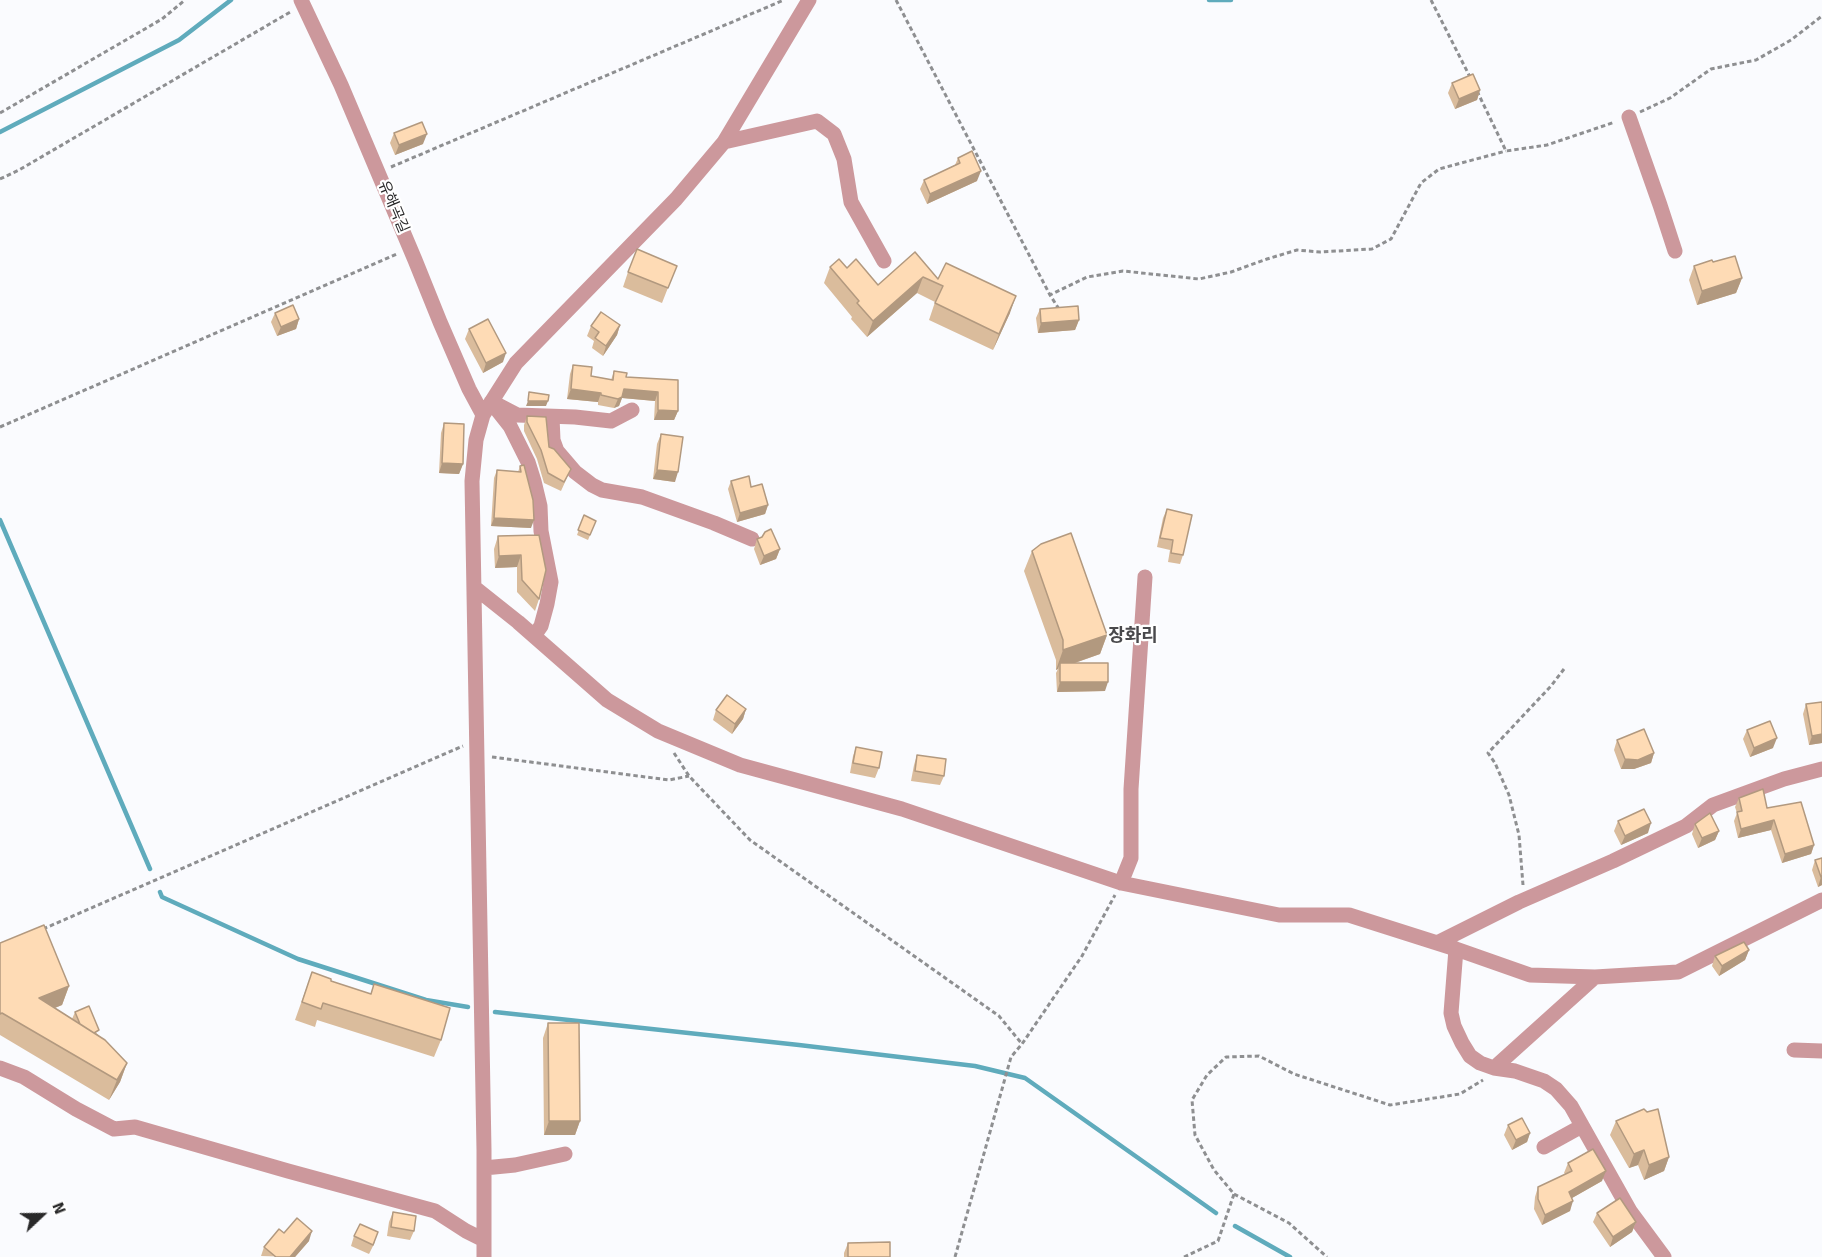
<!DOCTYPE html>
<html>
<head>
<meta charset="utf-8">
<style>
  body { margin:0 }
  #map { position:relative; width:1822px; height:1257px; overflow:hidden; background:#fafbfe; font-family:Signika,sans-serif }
  canvas { display:block }
  .north { position:absolute; left:12px; top:1185px; width:60px; height:60px; -webkit-text-stroke:4px #fff; paint-order:stroke; rotate:68deg; font-size:16px; font-weight:700; line-height:24px; text-align:center; color:#29292a }
  .north::after { content:''; display:block; margin:auto; width:21px; height:27px; background:#29292a; clip-path:polygon(50% 0,100% 100%,50% 72%,0 100%) }
</style>
</head>
<body>
<div id="map">
<canvas width="1822" height="1257"></canvas>
<div class="north">N</div>
</div>
<script>
const c = document.querySelector('canvas').getContext('2d');
c.lineJoin = 'round';
const shape = rows => new Path2D(rows.map(r => 'M' + r).join(''));
function trace(path, color, width, dash) { c.strokeStyle = color; c.lineWidth = width; c.lineCap = dash ? 'butt' : 'round'; c.setLineDash(dash || []); c.stroke(path); }
function paint(path, color) { c.fillStyle = color; c.fill(path, 'evenodd'); }
function drawText(font, color, halo, rows, align = 'center') {
  c.font = font + ' Signika,"Noto Sans KR",sans-serif'; c.lineWidth = 4.5; c.setLineDash([]); c.textBaseline = 'middle'; c.strokeStyle = halo; c.fillStyle = color; for (const [text, x, y, turn = 0] of rows) {
    c.save(); c.translate(x, y); c.rotate((+turn || 0) * Math.PI / 180); c.textAlign = isNaN(turn) ? turn : align; if (halo) c.strokeText(text, 0, 0); c.fillText(text, 0, 0); c.restore();
  }
}
const stream = shape([
  [1209,0,1231,0],
  [0,132,179,40,231,0],
  [0,520,150,869],
  [160,892,162,897,298,959,426,1000,468,1007],
  [495,1012,799,1045,975,1066,1025,1078,1216,1213],
  [1235,1226,1290,1257]
]);
const path = shape([
  [896,0,1050,295],
  [1431,0,1470,77],
  [1477,91,1506,151,1547,145,1615,122],
  [1640,112,1670,98,1711,69,1756,60,1791,40,1822,16],
  [0,113,162,19,185,0],
  [391,167,784,0],
  [0,179,19,170,292,11],
  [1059,309,1050,295,1087,277,1123,271,1199,279,1231,272,1267,259,1297,250,1320,252,1372,249,1391,239,1421,183,1439,169,1506,151],
  [0,427,397,254],
  [674,753,689,776,750,840,999,1016,1022,1044],
  [492,757,669,780,689,776],
  [1523,885,1519,835,1509,795,1495,763,1488,753,1551,686,1564,669],
  [43,929,463,746],
  [1234,1194,1289,1223,1327,1257],
  [955,1257,1011,1057,1022,1044,1082,956,1115,895],
  [1184,1257,1218,1241,1234,1194,1214,1170,1195,1135,1192,1100,1207,1075,1226,1057,1259,1056,1294,1074,1390,1105,1460,1094,1483,1080]
]);
const minor = shape([
  [301,0,341,85,415,260,440,322,469,389,483,415],
  [1629,117,1660,205,1675,251],
  [724,142,817,121,834,134,844,159,851,202,884,261],
  [491,402,510,426,528,462,534,481,540,506,541,531,551,582,547,604,541,626,534,636],
  [494,403,517,415,575,417,611,421,632,410],
  [552,417,553,440,557,451,575,472,592,485,602,490,642,497,714,523,752,539],
  [474,587,518,622,607,700,658,731,740,765,902,809,1121,883,1279,915,1349,915,1456,949,1530,975,1595,977,1678,972,1822,900],
  [1121,883,1131,858,1131,789,1145,577],
  [1437,943,1519,902,1613,861,1686,826,1713,805,1784,779,1822,769],
  [1456,949,1451,1013,1454,1026,1462,1043,1470,1056,1480,1063,1494,1068,1515,1071,1544,1081,1556,1089,1571,1106,1630,1211,1664,1257],
  [1794,1050,1822,1051],
  [0,1068,24,1077,76,1109,114,1129,135,1127,288,1171,435,1211,466,1231,484,1240],
  [1494,1068,1595,977],
  [1544,1147,1582,1126],
  [484,1168,515,1165,565,1154],
  [484,1257,484,1150,472,481,476,440,483,415,516,363,676,199,724,142,809,0]
]);
const wall = shape([
  [1452,83,1480,90,1477,100,1455,109,1448,93],
  [394,133,423,144,395,155,390,143],
  [958,158,977,181,927,204,920,189,924,180,955,165],
  [915,252,938,279,1010,313,993,350,929,320,935,302,917,293,867,337,851,319,852,317,824,283,830,267,847,268,878,285],
  [1713,262,1742,278,1736,293,1697,305,1689,280,1694,266],
  [628,272,671,280,662,303,623,287],
  [1040,309,1079,320,1075,330,1038,333,1036,318],
  [275,313,299,319,296,329,277,336,271,322],
  [620,325,617,335,603,356,592,348,594,341,587,336,591,326],
  [469,329,503,362,483,373,465,339],
  [573,365,591,376,611,380,614,371,626,377,678,380,678,411,674,420,654,420,655,401,622,398,619,406,614,408,598,405,598,402,567,399,570,374],
  [527,416,549,447,571,469,561,491,544,483,537,459,524,431,524,425],
  [444,423,463,464,459,474,439,473,441,433],
  [661,434,675,482,653,479,657,444],
  [520,466,531,528,491,526,494,478,497,470,518,472],
  [731,481,751,487,768,505,765,514,737,522,728,489],
  [1167,509,1183,555,1180,564,1168,562,1170,550,1157,547,1163,518],
  [584,515,596,521,588,540,577,535],
  [539,535,539,599,535,611,517,592,517,567,495,568,494,549,498,536],
  [757,539,780,549,776,559,760,565,754,549],
  [1032,551,1107,635,1100,654,1075,663,1105,691,1057,692,1056,673,1058,669,1056,670,1056,660,1024,571],
  [1822,702,1822,743,1809,745,1803,714,1806,704],
  [746,709,743,719,732,734,713,720,716,710],
  [1747,730,1773,748,1750,757,1743,739],
  [1617,740,1654,753,1651,763,1634,769,1621,769,1614,750],
  [856,747,879,768,875,778,850,773,853,756],
  [917,755,944,776,940,785,911,781,914,765],
  [1739,798,1767,808,1814,845,1811,854,1782,863,1771,830,1738,838,1734,821,1737,813,1735,807],
  [1618,821,1648,833,1621,845,1614,831],
  [1695,824,1719,831,1715,840,1698,848,1692,834],
  [1822,858,1822,885,1818,887,1812,870,1815,860],
  [0,943,69,986,62,1005,55,1008,72,1019,75,1012,127,1063,120,1082,109,1100,0,1035],
  [1749,950,1745,960,1719,976,1712,966,1715,956],
  [312,972,331,981,371,994,374,984,441,1040,434,1057,317,1020,315,1027,295,1020],
  [548,1023,580,1121,575,1135,544,1135,543,1038],
  [1616,1121,1669,1157,1664,1171,1644,1180,1638,1165,1629,1168,1610,1135],
  [1508,1125,1530,1133,1527,1142,1512,1150,1504,1135],
  [1568,1163,1602,1181,1572,1198,1570,1211,1542,1225,1534,1209,1535,1197,1538,1187,1565,1174,1564,1173],
  [393,1212,414,1231,410,1240,387,1236,389,1222],
  [1597,1213,1636,1222,1632,1232,1610,1247,1593,1222],
  [284,1233,309,1241,295,1257,261,1256,264,1247],
  [354,1236,375,1242,369,1254,351,1246],
  [848,1243,890,1257,844,1257,844,1253]
]);
const shadedWall = shape([
  [1480,90,1477,100,1455,109,1459,99],
  [427,134,423,144,395,155,399,145],
  [981,171,977,181,927,204,930,194],
  [923,277,917,293,867,337,873,321],
  [1742,278,1736,293,1697,305,1702,291],
  [1016,296,1010,313,993,350,999,334],
  [299,319,296,329,277,336,281,327],
  [1079,320,1075,330,1038,333,1041,323],
  [620,325,617,335,603,356,606,346],
  [506,353,503,362,483,373,486,363],
  [571,389,601,393,598,402,567,399],
  [624,389,658,392,655,401,622,398,619,406,614,408,618,399],
  [528,401,548,401,546,406,526,406],
  [658,410,678,411,674,420,654,420],
  [442,463,463,464,459,474,439,473],
  [657,470,678,472,675,482,653,479],
  [768,505,765,514,737,522,740,513],
  [494,518,534,520,531,528,491,526],
  [780,549,776,559,760,565,764,556],
  [521,555,517,567,495,568,499,556],
  [1107,635,1100,654,1060,668,1060,663,1058,669,1056,670,1063,650],
  [1060,682,1108,682,1105,691,1057,692],
  [746,709,743,719,732,734,735,724],
  [1822,734,1822,743,1809,745,1812,736],
  [1777,738,1773,748,1750,757,1754,748],
  [1654,753,1651,763,1634,769,1621,769,1625,759],
  [1774,820,1771,830,1738,838,1741,829],
  [1651,823,1648,833,1621,845,1625,836],
  [1719,831,1715,840,1698,848,1702,838],
  [1814,845,1811,854,1782,863,1785,854],
  [1821,877,1822,877,1822,885,1818,887],
  [1749,950,1745,960,1719,976,1722,966],
  [69,986,62,1005,32,1017,39,998],
  [127,1063,120,1082,109,1100,117,1080],
  [549,1121,580,1121,575,1135,544,1135],
  [1530,1133,1527,1142,1512,1150,1516,1140],
  [1644,1150,1638,1165,1629,1168,1634,1154],
  [1669,1157,1664,1171,1644,1180,1649,1165],
  [1606,1171,1602,1181,1565,1202,1569,1192],
  [1573,1201,1570,1211,1542,1225,1545,1215],
  [1636,1222,1632,1232,1610,1247,1613,1237],
  [312,1231,309,1241,295,1257,290,1257]
]);
const building = shape([
  [1473,74,1480,90,1459,99,1452,83,1473,74],
  [422,122,427,134,399,145,394,133,422,122],
  [972,151,981,171,930,194,924,180,960,163,958,158,972,151],
  [637,249,677,266,668,288,628,272,637,249],
  [915,252,938,279,946,263,1016,296,999,334,935,303,943,286,923,277,873,321,857,303,859,301,830,267,839,259,847,268,856,259,878,285,915,252],
  [1735,256,1742,278,1702,291,1694,266,1712,260,1713,262,1735,256],
  [293,305,299,319,281,327,275,313,293,305],
  [1078,306,1079,320,1041,323,1040,309,1078,306],
  [601,312,620,325,606,346,595,338,599,332,591,326,601,312],
  [488,319,506,353,486,363,469,329,488,319],
  [573,365,592,367,591,376,613,380,614,371,627,373,626,377,678,380,678,411,658,410,658,392,624,389,622,397,618,399,601,395,601,393,571,389,573,365],
  [529,392,549,395,548,401,528,401,529,392],
  [527,416,546,417,549,447,554,449,571,469,564,482,548,473,541,450,527,422,527,416],
  [444,423,464,424,463,464,442,463,444,423],
  [661,434,683,437,678,472,657,470,661,434],
  [524,465,533,500,534,520,494,518,497,470,521,472,520,466,524,465],
  [749,476,751,487,762,484,768,505,740,513,731,481,749,476],
  [1167,509,1192,515,1183,555,1171,553,1173,540,1160,538,1167,509],
  [584,515,596,521,590,535,578,530,584,515],
  [771,529,780,549,764,556,757,539,762,537,765,532,771,529],
  [1071,533,1107,635,1063,650,1063,640,1032,551,1041,544,1071,533],
  [539,535,546,570,539,599,522,580,521,555,499,556,498,536,539,535],
  [1060,663,1108,663,1108,682,1060,682,1060,663],
  [727,695,746,709,735,724,716,710,727,695],
  [1822,702,1822,734,1812,736,1806,704,1822,702],
  [1770,721,1777,738,1754,748,1747,730,1770,721],
  [1644,729,1654,753,1638,760,1625,759,1617,740,1644,729],
  [856,747,882,752,879,768,853,763,856,747],
  [917,755,946,759,944,776,915,771,917,755],
  [1763,789,1767,808,1801,802,1814,845,1785,854,1774,820,1741,829,1737,812,1742,811,1739,798,1763,789],
  [1644,809,1651,823,1625,836,1618,821,1644,809],
  [1710,813,1719,831,1702,838,1695,824,1710,813],
  [1822,858,1822,877,1821,877,1815,860,1822,858],
  [44,925,69,986,39,998,105,1040,127,1063,117,1080,2,1013,0,1014,0,943,44,925],
  [1744,942,1749,950,1722,966,1715,956,1744,942],
  [312,972,331,979,331,981,371,994,374,984,450,1008,441,1040,323,1003,321,1009,302,1002,312,972],
  [89,1006,99,1030,94,1033,80,1024,75,1012,89,1006],
  [548,1023,579,1023,580,1121,549,1121,548,1023],
  [1644,1109,1647,1112,1658,1109,1669,1157,1649,1165,1644,1150,1634,1154,1616,1121,1644,1109],
  [1522,1118,1530,1133,1516,1140,1508,1125,1522,1118],
  [1593,1149,1606,1171,1569,1192,1573,1201,1545,1215,1538,1199,1538,1187,1572,1171,1568,1163,1593,1149],
  [1620,1198,1636,1222,1613,1237,1597,1213,1620,1198],
  [393,1212,416,1216,414,1231,391,1227,393,1212],
  [297,1218,312,1231,290,1257,276,1257,264,1247,279,1229,284,1233,297,1218],
  [360,1224,378,1232,373,1245,354,1236,360,1224],
  [890,1242,890,1257,848,1257,848,1243,890,1242]
]);
const streetNames = [
  ["유해곡길",393,207,67]
];
const quarterNames = [
  ["장화리",1133,636]
];
trace(stream, '#5fabbc', 4.5);
trace(path, '#8e8f91', 3, [4.5, 3]);
trace(minor, '#cc989c', 15);
paint(wall, '#dabc9c');
paint(shadedWall, '#b2997f');
paint(building, '#fedbb5');
trace(building, '#b2997f', 1.5);
drawText('15px', '#29292a', '#fff', streetNames);
drawText('bold 18px', '#49494c', '#fff', quarterNames);
</script>
</body>
</html>
